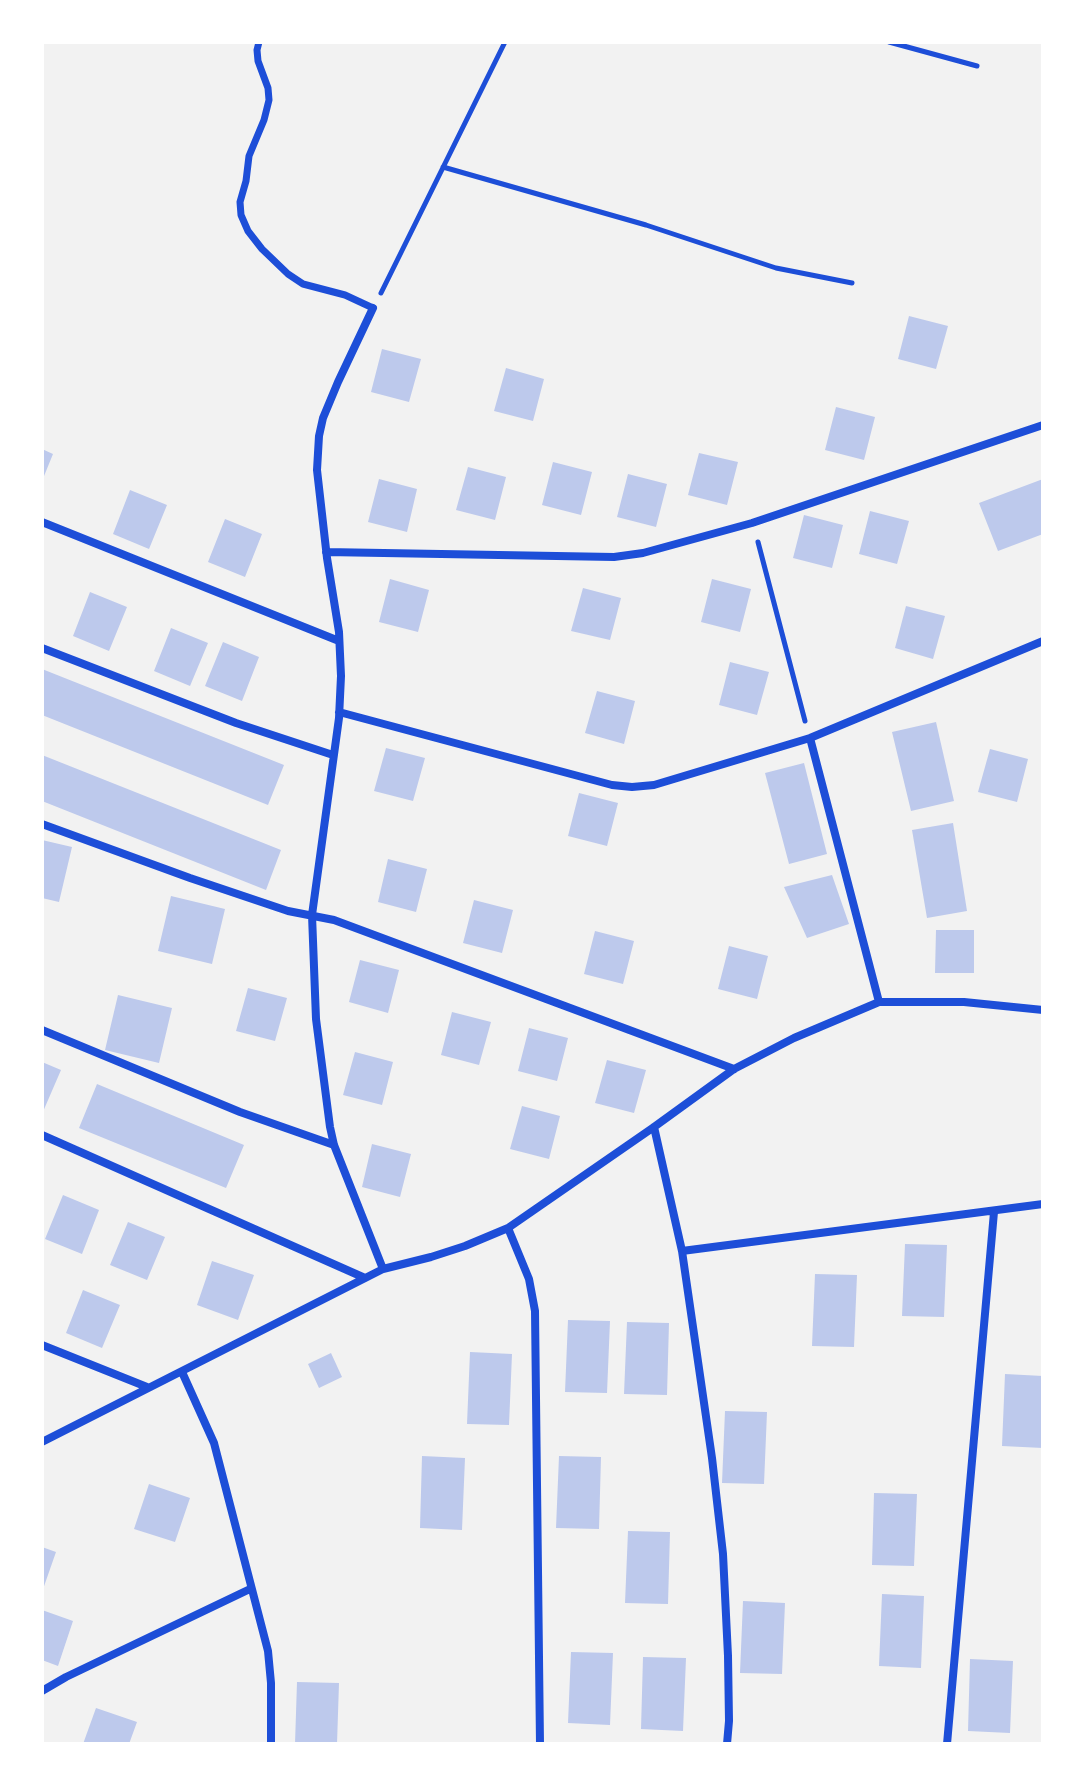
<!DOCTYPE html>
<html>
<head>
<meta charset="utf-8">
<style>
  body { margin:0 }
  #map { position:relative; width:1085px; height:1786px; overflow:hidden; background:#f2f2f2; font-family:"Crimson Pro",serif }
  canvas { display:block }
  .frame { position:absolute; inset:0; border:44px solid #fff; pointer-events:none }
</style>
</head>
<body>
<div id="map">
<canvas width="1085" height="1786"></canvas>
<div class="frame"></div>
</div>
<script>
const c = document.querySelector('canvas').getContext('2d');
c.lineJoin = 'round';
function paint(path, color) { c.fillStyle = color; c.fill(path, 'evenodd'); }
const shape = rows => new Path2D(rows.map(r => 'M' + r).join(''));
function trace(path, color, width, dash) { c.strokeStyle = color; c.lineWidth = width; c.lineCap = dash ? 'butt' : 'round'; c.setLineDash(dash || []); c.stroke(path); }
const building = shape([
  [909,316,948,326,936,369,898,359],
  [382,349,421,359,409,402,371,392],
  [506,368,544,379,533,421,494,411],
  [836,407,875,417,864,460,825,450],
  [42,449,53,454,42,481],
  [699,453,738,462,727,505,688,495],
  [553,462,592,472,581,515,542,505],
  [468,467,506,477,495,520,456,510],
  [628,474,667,484,656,527,617,517],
  [379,479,417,489,407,532,368,522],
  [1043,479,1043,534,998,551,979,503],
  [130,490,167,505,149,549,113,534],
  [870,511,909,521,897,564,859,554],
  [804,515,843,525,832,568,793,558],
  [225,519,262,534,245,577,208,562],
  [390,579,429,590,418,632,379,622],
  [712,579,751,589,740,632,701,622],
  [583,588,621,598,610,640,571,631],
  [90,592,127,607,109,651,73,636],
  [906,606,945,616,933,659,895,648],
  [171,628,208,643,190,686,154,671],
  [223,642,259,657,242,701,205,686],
  [730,662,769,672,757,715,719,705],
  [42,669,284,765,268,805,42,715],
  [597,691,635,701,624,744,585,733],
  [936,722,954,801,911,811,892,732],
  [386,748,425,758,413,801,374,791],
  [990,749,1028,759,1017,802,978,792],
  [42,755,281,850,266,890,42,801],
  [804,763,827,854,789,864,765,773],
  [579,793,618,803,607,846,568,836],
  [953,823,967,911,927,918,912,830],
  [42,840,72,847,59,902,42,898],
  [388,859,427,869,416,912,378,902],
  [832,875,849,924,807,938,784,887],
  [171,896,225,909,212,964,158,951],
  [474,900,513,910,502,953,463,943],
  [936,930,974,930,974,973,935,973],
  [595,931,634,941,623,984,584,974],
  [729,946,768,956,757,999,718,989],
  [360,960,399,970,388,1013,349,1002],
  [248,988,287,998,275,1041,236,1031],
  [118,995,172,1008,159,1063,105,1050],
  [452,1012,491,1022,479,1065,441,1055],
  [529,1028,568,1038,557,1081,518,1071],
  [355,1052,393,1062,382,1105,343,1095],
  [607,1060,646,1070,634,1113,595,1103],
  [42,1062,61,1070,42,1114],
  [97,1084,244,1145,226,1188,79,1128],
  [522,1106,560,1116,549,1159,510,1149],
  [372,1144,411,1154,400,1197,362,1187],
  [63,1195,99,1210,82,1254,45,1239],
  [128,1222,165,1237,147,1280,110,1265],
  [905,1244,947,1245,944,1317,902,1316],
  [212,1261,254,1275,238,1320,197,1305],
  [815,1274,857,1275,854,1347,812,1346],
  [83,1290,120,1305,102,1348,66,1333],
  [568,1320,610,1321,607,1393,565,1392],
  [627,1322,669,1323,667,1395,624,1394],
  [470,1352,512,1354,509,1425,467,1424],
  [331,1353,342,1377,319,1388,308,1364],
  [1005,1374,1043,1376,1043,1448,1002,1446],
  [725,1411,767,1412,764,1484,722,1483],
  [422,1456,465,1458,462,1530,420,1528],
  [559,1456,601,1457,599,1529,556,1528],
  [149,1484,190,1498,175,1542,134,1529],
  [874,1493,917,1494,914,1566,872,1565],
  [628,1531,670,1532,668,1604,625,1603],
  [42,1547,56,1552,42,1592],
  [882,1594,924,1596,921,1668,879,1666],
  [743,1601,785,1603,782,1674,740,1673],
  [42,1610,73,1621,58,1666,42,1660],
  [571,1652,613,1653,610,1725,568,1723],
  [643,1657,686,1658,683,1731,641,1729],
  [970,1659,1013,1661,1010,1733,968,1731],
  [297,1682,339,1683,337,1744,295,1744],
  [96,1708,137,1722,129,1744,83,1744]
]);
const path = shape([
  [889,42,977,66],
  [443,167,646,225,776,268,852,283],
  [381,293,505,42],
  [758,542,805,721]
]);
const pedestrian = shape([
  [259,42,257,50,258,61,268,88,269,100,264,120,249,156,246,181,240,202,241,215,248,231,262,249,288,274,303,284,345,295,373,308]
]);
const minor = shape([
  [373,308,338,382,323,418,319,436,317,470,327,558,339,632,341,676,339,718,312,915,316,1019,330,1127,334,1145,383,1269],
  [42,522,339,641],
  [326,552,614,557,643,553,752,523,1043,425],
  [42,648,236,723,333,755],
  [339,712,612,785,632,787,654,785,810,738,1043,641],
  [810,738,879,1002],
  [42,824,190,878,288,911,334,920,734,1069],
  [42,1030,240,1112,334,1145],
  [654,1127,682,1251,1043,1204],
  [42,1135,365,1278],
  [508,1228,529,1279,535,1311,540,1744],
  [682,1251,712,1458,723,1554,728,1656,729,1721,727,1744],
  [42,1345,147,1387],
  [182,1372,214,1443,268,1651,271,1683,271,1744],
  [42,1442,383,1269,431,1257,465,1246,508,1228,654,1127,734,1069,794,1038,879,1002,964,1002,1043,1010],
  [42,1691,66,1677,250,1589],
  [947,1744,994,1212]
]);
paint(building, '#bdc9ec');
trace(path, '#1d4ed8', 5);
trace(pedestrian, '#1d4ed8', 7);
trace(minor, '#1d4ed8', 8);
</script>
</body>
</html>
